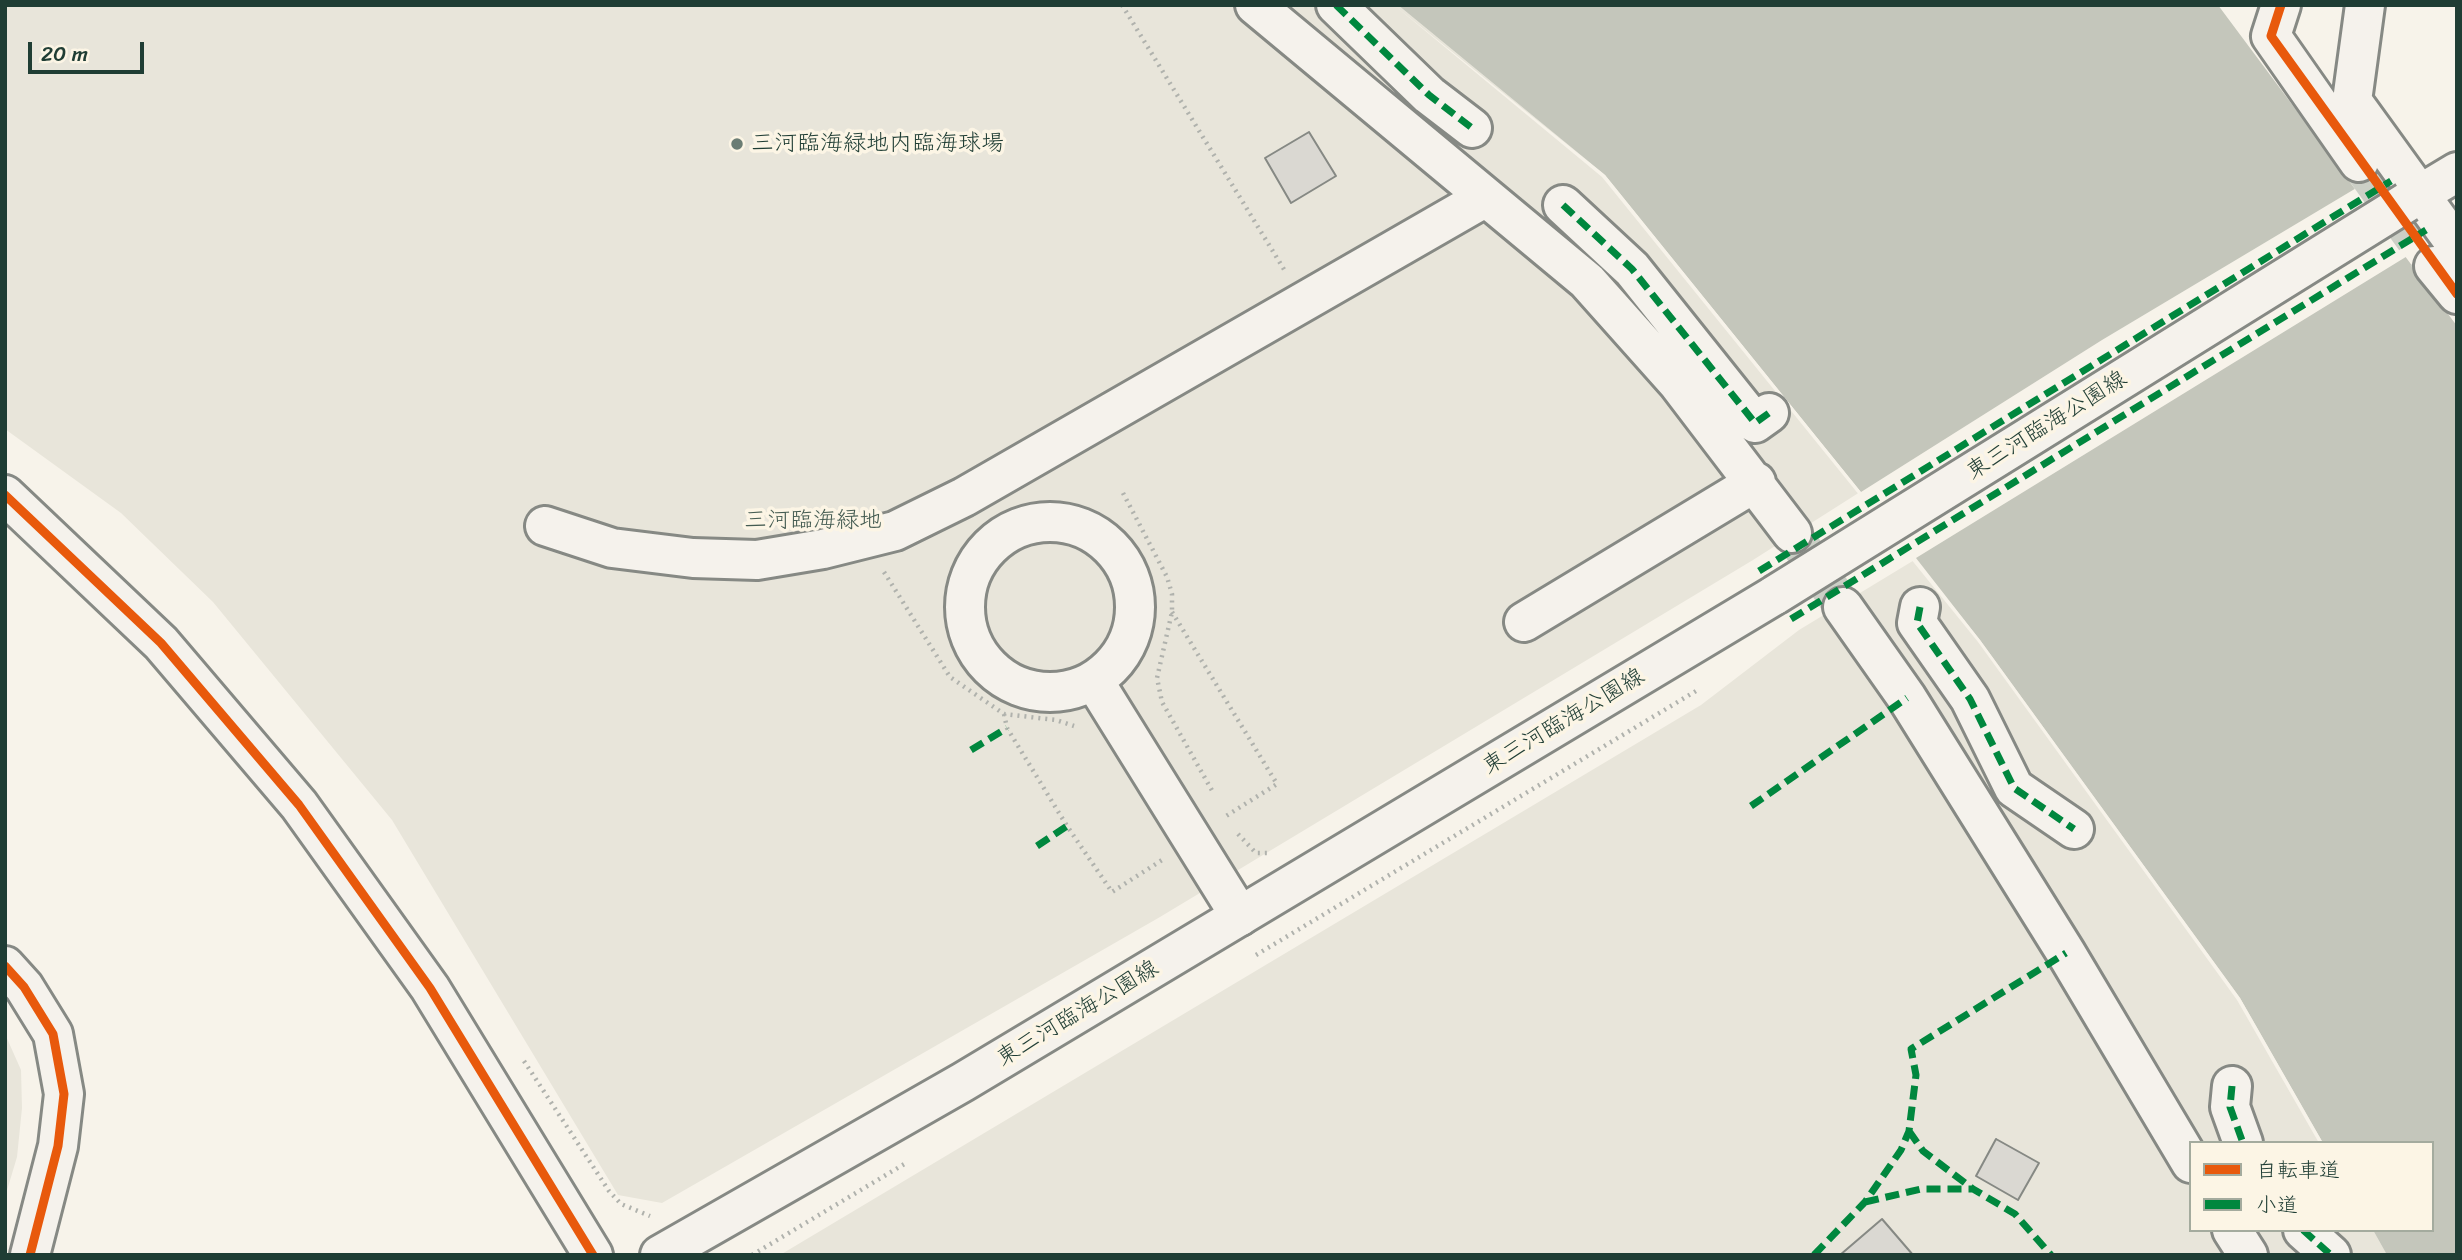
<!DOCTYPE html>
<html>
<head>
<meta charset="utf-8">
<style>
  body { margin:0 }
  #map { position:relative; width:2462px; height:1260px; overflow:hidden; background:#f7f3ea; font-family:Sriracha,"Klee One",sans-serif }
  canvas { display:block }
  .frame { position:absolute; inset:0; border:7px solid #1f3d34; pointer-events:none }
  .legend { position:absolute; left:2189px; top:1141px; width:245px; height:91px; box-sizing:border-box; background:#fcf5e5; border:2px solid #a4ab9e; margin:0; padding:9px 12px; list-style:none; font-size:21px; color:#1f3d34 }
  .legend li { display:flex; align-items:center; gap:14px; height:35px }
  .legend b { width:35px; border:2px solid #a4ab9e }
  .scale { position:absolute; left:28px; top:42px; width:116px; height:32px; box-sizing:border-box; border:4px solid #1f3d34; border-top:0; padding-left:9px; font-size:21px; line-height:24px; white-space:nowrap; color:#1f3d34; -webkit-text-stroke:5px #fcf5e5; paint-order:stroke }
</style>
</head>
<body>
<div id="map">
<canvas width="2462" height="1260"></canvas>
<div class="frame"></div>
<ul class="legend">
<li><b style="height:9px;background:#e8590c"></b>自転車道</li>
<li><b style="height:9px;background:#00873e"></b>小道</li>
</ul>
<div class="scale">20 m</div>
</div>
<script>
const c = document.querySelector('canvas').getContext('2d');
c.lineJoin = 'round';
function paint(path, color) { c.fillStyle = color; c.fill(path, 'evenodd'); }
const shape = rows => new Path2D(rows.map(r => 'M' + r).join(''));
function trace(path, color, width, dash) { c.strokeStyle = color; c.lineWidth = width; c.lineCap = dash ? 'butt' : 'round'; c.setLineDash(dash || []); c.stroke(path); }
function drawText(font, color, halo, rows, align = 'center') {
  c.font = font + ' Sriracha,"Klee One",sans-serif'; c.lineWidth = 7; c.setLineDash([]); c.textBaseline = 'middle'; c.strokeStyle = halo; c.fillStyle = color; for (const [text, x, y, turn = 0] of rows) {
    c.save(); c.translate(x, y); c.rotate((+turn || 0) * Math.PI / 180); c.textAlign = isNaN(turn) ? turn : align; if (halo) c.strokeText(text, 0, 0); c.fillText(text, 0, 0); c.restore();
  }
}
const green = shape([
  [5,5,1398,5,1605,175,1860,492,1753,560,1160,917,662,1203,618,1195,392,820,213,602,121,513,5,429],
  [1916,559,1980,640,2240,998,2323,1143,2191,1143,2191,1230,2373,1230,2387,1255,780,1255,1701,705,1799,630],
  [5,1034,21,1070,22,1108,17,1157,5,1197]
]);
const water = shape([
  [1398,5,2218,5,2457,326,2457,1255,2387,1255,2373,1230,2432,1230,2432,1143,2323,1143,2240,998,1980,640,1605,175]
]);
const pier = shape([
  [1394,5,1605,175,1861,492,2102,340,2358,187,2409,255,1916,558,1980,640,2240,998,2323,1143,2319,1143,2237,1000,1978,642,1602,177]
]);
const building = shape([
  [1309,132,1336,176,1291,203,1265,158,1309,132],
  [1996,1139,2039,1163,2018,1200,1976,1176,1996,1139],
  [1882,1219,1913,1255,1840,1255,1882,1219]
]);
const minorTunnel = shape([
  [2359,162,2434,266],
  [1792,533,1843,607]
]);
const path = shape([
  [1122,5,1285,271],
  [1123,493,1167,577,1172,594,1172,612,1157,678,1162,702,1214,794],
  [884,572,950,677,1004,714,1056,720,1074,726],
  [1172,612,1277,784,1226,816],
  [1004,714,1007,728,1067,826,1112,892,1162,860],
  [1238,834,1256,853,1267,853],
  [1256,955,1696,691],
  [524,1061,609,1191,621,1204,650,1216],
  [752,1255,906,1163]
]);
const minor = shape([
  [1255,5,1587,281,1677,382,1792,533],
  [1336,5,1429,95,1472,128],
  [2281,5,2271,36,2359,162],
  [2365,5,2352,101,2457,246],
  [1563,205,1632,269,1755,423,1769,413],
  [2434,266,2457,294],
  [5,495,161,643,299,805,430,988,593,1255],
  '965 607a85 85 0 1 1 170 0a85 85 0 1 1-170 0Z',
  [545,526,612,548,693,558,757,560,823,549,895,531,964,497,1486,197],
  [1843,607,1907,698,2066,953,2191,1163],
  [1920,607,1917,623,1970,699,2014,788,2074,829],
  [1524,622,1756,482],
  [1094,681,1240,916],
  [5,966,24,987,53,1034,64,1094,58,1146,30,1255],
  [2232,1086,2230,1107,2243,1143],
  [2232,1230,2248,1255],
  [2303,1230,2331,1255]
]);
const major = shape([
  [2407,202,2457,172],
  [660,1255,963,1082,1775,595]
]);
const majorBridge = shape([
  [1775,595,2407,202]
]);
const quiet = shape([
  [1336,5,1429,95,1472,128],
  [1563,205,1632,269,1755,423,1769,413],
  [1759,571,2391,181],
  [1920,607,1917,623,1970,699,2014,788,2074,829],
  [1791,619,2426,230],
  [971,750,1007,728],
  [1751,806,1907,698],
  [1037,846,1067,826],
  [2232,1086,2230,1107,2243,1143],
  [1909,1131,1923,1151,1973,1189],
  [1865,1202,1921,1189,1973,1189,2015,1214,2051,1255],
  [2303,1230,2331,1255],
  [1814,1255,1865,1202,1901,1150,1909,1131,1916,1075,1911,1049,2066,953]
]);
const cycleway = shape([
  [2281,5,2271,36,2457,294],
  [5,495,161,643,299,805,430,988,593,1255],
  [5,966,24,987,53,1034,64,1094,58,1146,30,1255]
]);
const markers = [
  [737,144,7,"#6b7d74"]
];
const poiNames = [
  ["三河臨海緑地内臨海球場",751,144]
];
const streetNames = [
  ["東三河臨海公園線",2047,426,-32],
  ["東三河臨海公園線",1564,722,-31],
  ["東三河臨海公園線",1078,1014,-31]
];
const parkNames = [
  ["三河臨海緑地",813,521]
];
paint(green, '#e8e5da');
paint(water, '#c4c6bb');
paint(pier, '#f7f3ea');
paint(building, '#dad8d2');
trace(building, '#868984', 2);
trace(minorTunnel, '#cccfc6', 38, [38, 19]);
trace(minor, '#868984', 44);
trace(major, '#868984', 44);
trace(path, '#b0b2ad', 4.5, [2, 5]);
trace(minor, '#f5f2ec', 38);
trace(major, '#f5f2ec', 38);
trace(majorBridge, '#868984', 44, []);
trace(majorBridge, '#f5f2ec', 38);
trace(quiet, '#00873e', 7, [14, 7]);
trace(cycleway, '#e8590c', 9);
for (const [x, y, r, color] of markers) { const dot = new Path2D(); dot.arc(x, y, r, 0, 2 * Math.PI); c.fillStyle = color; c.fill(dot); trace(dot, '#fcf5e5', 2.5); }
drawText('23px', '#1f3d34', '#fcf5e5', poiNames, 'left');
drawText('23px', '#1f3d34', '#fcf5e5', streetNames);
drawText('23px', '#455c52', '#fcf5e5', parkNames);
</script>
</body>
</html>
